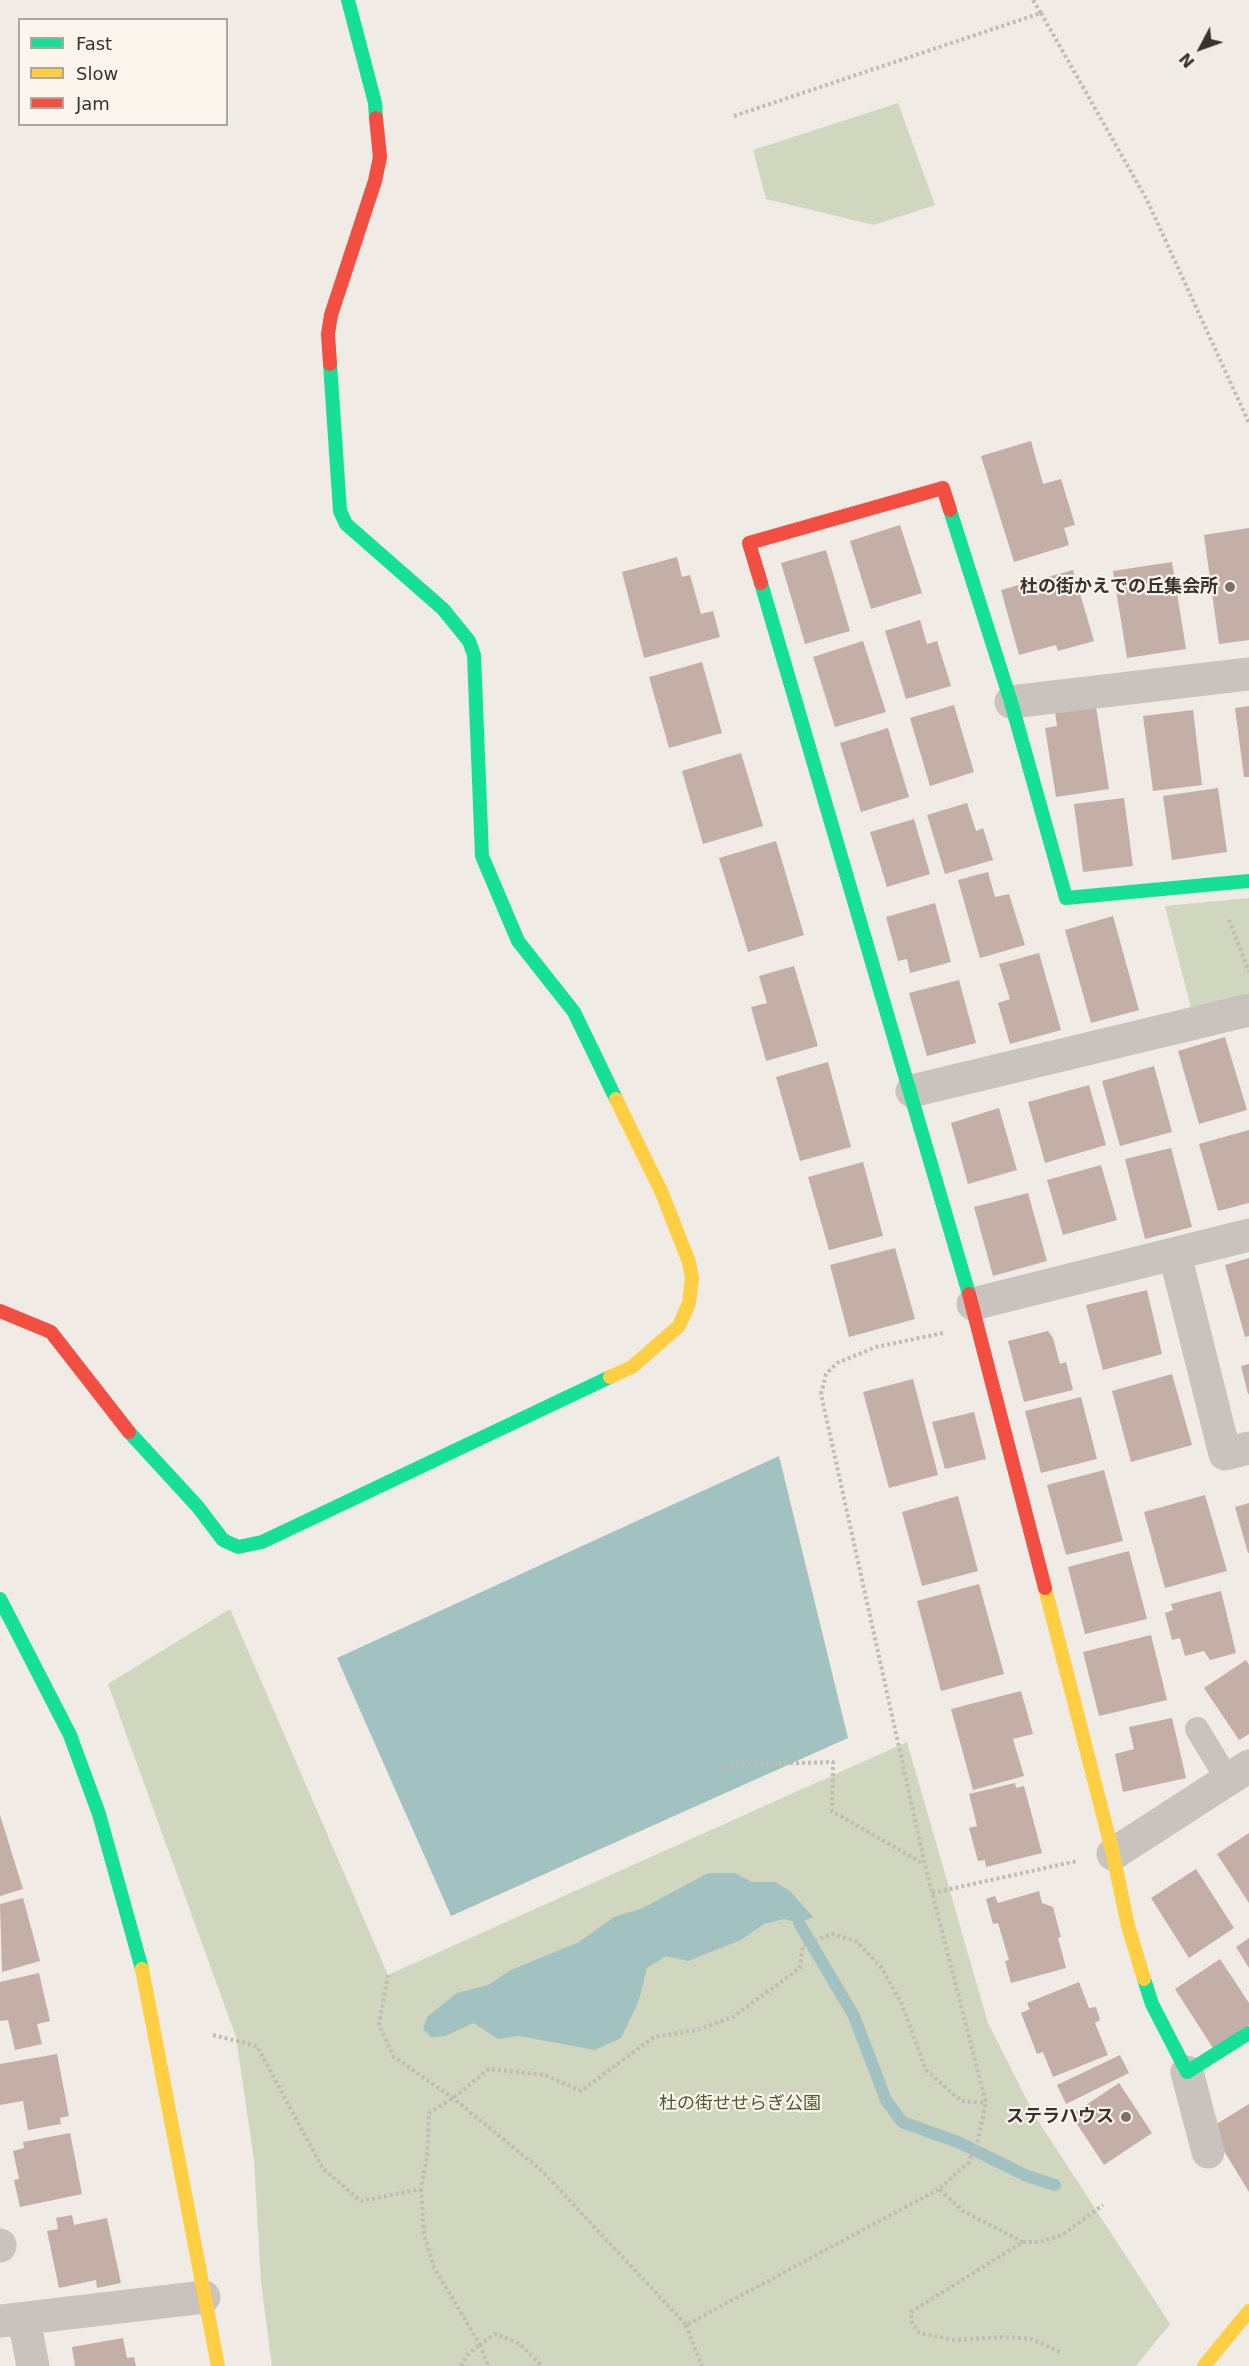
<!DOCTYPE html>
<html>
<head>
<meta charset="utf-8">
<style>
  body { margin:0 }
  #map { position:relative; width:1249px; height:2366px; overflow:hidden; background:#f0ebe5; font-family:"DejaVu Sans",sans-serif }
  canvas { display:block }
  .legend { position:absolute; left:18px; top:18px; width:210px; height:108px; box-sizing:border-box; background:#fbf5ee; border:2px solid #aea6a0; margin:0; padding:8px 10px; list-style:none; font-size:18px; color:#3b302b }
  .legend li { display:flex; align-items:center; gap:12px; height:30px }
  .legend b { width:30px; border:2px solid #aea6a0 }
  .north { position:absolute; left:1171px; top:18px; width:60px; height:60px; -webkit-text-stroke:4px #fbf5ee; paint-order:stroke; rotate:229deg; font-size:16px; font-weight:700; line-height:24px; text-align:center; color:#3b302b }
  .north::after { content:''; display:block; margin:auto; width:21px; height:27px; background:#3b302b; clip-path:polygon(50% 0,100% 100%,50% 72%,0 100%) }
</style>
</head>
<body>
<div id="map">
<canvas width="1249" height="2366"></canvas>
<ul class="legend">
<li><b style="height:8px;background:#16e098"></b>Fast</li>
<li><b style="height:8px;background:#ffcf43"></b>Slow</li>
<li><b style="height:8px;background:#f24e42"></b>Jam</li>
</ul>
<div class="north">N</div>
</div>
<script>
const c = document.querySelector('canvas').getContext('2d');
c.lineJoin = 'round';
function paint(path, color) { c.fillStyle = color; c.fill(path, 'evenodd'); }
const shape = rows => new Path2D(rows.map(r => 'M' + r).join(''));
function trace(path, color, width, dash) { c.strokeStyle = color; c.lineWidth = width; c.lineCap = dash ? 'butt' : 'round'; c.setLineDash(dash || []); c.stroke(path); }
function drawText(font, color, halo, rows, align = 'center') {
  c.font = font + ' "DejaVu Sans","Noto Sans JP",sans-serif'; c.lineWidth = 4.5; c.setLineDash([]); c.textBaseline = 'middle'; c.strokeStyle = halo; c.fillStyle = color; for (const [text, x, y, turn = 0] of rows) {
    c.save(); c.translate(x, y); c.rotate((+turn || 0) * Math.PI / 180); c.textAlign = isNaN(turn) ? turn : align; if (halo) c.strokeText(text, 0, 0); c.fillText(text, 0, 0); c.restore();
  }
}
const green = shape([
  [898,103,935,205,874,225,766,199,753,150],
  [1249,898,1249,994,1191,1008,1165,906],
  [230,1609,388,1975,907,1742,988,2023,1035,2116,1170,2324,1136,2366,272,2366,261,2282,254,2160,236,2037,108,1684]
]);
const water = shape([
  [779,1456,848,1738,451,1916,337,1658],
  [708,1873,735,1873,752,1882,775,1882,790,1891,813,1917,799,1923,784,1919,764,1924,741,1940,688,1961,666,1956,647,1968,638,2003,621,2038,595,2050,519,2036,498,2039,474,2023,445,2036,431,2037,423,2029,427,2017,457,1993,488,1985,511,1970,579,1942,614,1917,643,1908]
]);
const stream = shape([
  [799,1923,854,2016,886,2100,902,2122,958,2142,1027,2176,1055,2185]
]);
const building = shape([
  [1031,441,1043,484,1061,479,1075,525,1064,528,1069,545,1014,562,981,456],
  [900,525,922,593,871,609,850,541],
  [1249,528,1249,640,1219,644,1204,535],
  [826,550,850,631,805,644,781,563],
  [677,557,682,577,690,575,701,614,713,611,720,637,644,658,622,572],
  [1172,562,1186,649,1127,658,1113,571],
  [1073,570,1094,641,1058,651,1056,645,1019,655,1001,590],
  [920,620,927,644,937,641,951,686,906,699,885,631],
  [863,641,886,712,835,727,813,657],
  [702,662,722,733,669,748,649,677],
  [954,705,974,772,930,786,910,718],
  [1249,706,1249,777,1244,777,1235,708],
  [1096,707,1109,789,1056,797,1045,728,1057,726,1055,712],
  [1193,710,1202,785,1153,791,1143,716],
  [888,728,909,797,861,812,840,743],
  [741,753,763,826,703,844,682,771],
  [1218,788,1227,852,1172,860,1163,796],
  [1124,798,1133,866,1083,872,1074,804],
  [967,803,976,831,983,828,993,860,945,874,927,815],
  [914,819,930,874,887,887,870,832],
  [776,841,804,935,748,952,719,858],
  [988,872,995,897,1009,894,1025,945,980,958,958,880],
  [935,903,951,962,910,973,907,959,898,961,886,917],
  [1113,916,1139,1010,1091,1023,1065,930],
  [1039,953,1061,1030,1010,1044,998,1003,1010,999,999,964],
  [794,966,818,1046,766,1061,751,1007,767,1003,759,976],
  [959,980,976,1043,927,1056,909,993],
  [1225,1037,1247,1110,1199,1124,1178,1051],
  [828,1062,851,1147,800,1161,776,1077],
  [1154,1066,1172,1132,1120,1146,1102,1081],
  [1089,1085,1106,1145,1045,1163,1028,1102],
  [999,1108,1017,1170,968,1184,951,1123],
  [1249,1130,1249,1203,1218,1211,1199,1144],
  [1171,1148,1192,1227,1145,1239,1125,1159],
  [863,1162,883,1236,829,1250,808,1177],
  [1101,1165,1117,1220,1063,1235,1047,1180],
  [1028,1193,1047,1261,993,1276,974,1207],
  [895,1248,915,1319,849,1337,830,1265],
  [1249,1258,1249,1336,1245,1337,1225,1265],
  [1147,1290,1162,1354,1103,1370,1086,1305],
  [1048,1331,1053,1338,1060,1364,1066,1362,1073,1390,1024,1402,1008,1341],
  [1249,1364,1249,1394,1248,1394,1241,1366],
  [1172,1374,1192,1445,1131,1462,1112,1391],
  [913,1379,938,1475,889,1488,863,1392],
  [1081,1397,1097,1459,1041,1473,1025,1411],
  [974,1412,986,1459,945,1469,932,1422],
  [1104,1470,1123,1541,1066,1555,1047,1485],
  [1205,1495,1227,1571,1165,1588,1144,1512],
  [958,1496,978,1571,922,1586,902,1512],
  [1249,1503,1249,1553,1248,1553,1235,1507],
  [1129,1551,1147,1619,1085,1634,1068,1567],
  [979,1584,1004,1674,941,1691,917,1601],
  [1221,1591,1236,1653,1210,1660,1204,1651,1185,1656,1180,1638,1172,1640,1165,1613,1173,1610,1171,1604],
  [1151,1635,1167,1700,1099,1716,1083,1652],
  [1246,1660,1249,1665,1249,1734,1239,1740,1204,1688],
  [1021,1691,1033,1734,1013,1739,1024,1776,973,1790,951,1709],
  [1172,1718,1186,1778,1123,1792,1115,1754,1134,1749,1129,1727],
  [1015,1783,1016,1788,1024,1786,1042,1853,986,1867,985,1860,978,1861,969,1828,977,1826,969,1794],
  [0,1815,23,1889,0,1896],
  [1249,1833,1249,1903,1217,1854],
  [1196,1869,1234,1928,1189,1958,1151,1898],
  [1039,1891,1042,1903,1053,1907,1061,1937,1058,1938,1066,1968,1011,1983,1005,1961,1009,1960,998,1923,993,1924,986,1899,995,1896,998,1903],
  [23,1898,40,1961,2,1972,0,1904],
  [1249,1938,1249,1968,1236,1947],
  [1220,1959,1249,2003,1249,2025,1213,2048,1175,1989],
  [39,1973,50,2021,37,2024,42,2044,15,2050,8,2020,0,2021,0,1982],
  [1079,1982,1089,2008,1096,2007,1100,2020,1095,2023,1108,2055,1053,2077,1043,2052,1037,2054,1021,2013,1030,2009,1027,2003],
  [57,2054,69,2116,60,2118,61,2124,28,2130,23,2101,0,2105,0,2064],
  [1120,2055,1129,2073,1066,2104,1057,2085],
  [1119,2083,1152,2133,1104,2165,1071,2115],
  [1249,2104,1249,2192,1210,2128],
  [70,2133,82,2194,20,2207,14,2180,19,2179,13,2151,24,2148,23,2142],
  [72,2215,74,2225,107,2218,121,2283,97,2288,96,2280,59,2288,47,2231,58,2229,56,2218],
  [123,2338,127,2358,134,2357,136,2366,75,2366,72,2347]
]);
const path = shape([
  [1041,13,1147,200,1249,423],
  [734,116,1041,13,1033,0],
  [1229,920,1249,972],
  [943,1333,876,1347,837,1363,826,1374,821,1394,925,1865,986,2103,977,2144,968,2163,939,2189,963,2211,1023,2242],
  [730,1765,833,1762,832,1811,924,1864],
  [932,1893,1077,1861],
  [388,1975,379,2025,394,2057,453,2098,541,2170,686,2325,939,2189],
  [213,2035,257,2046,323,2169,361,2201,421,2189,427,2157,429,2113,453,2098,489,2069,545,2075,581,2091,654,2037,697,2030,733,2017,800,1968,803,1945,832,1934,856,1941,881,1967,901,2002,926,2070,961,2101,986,2103],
  [421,2189,424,2234,434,2268,480,2344,496,2334,520,2344,542,2366],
  [686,2325,702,2366],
  [1060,2352,1032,2339,1004,2337,954,2340,919,2333,911,2321,911,2312,1023,2242,1040,2242,1062,2235,1103,2205],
  [461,2366,467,2355,480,2344,488,2366]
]);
const lane = shape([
  [1197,1729,1228,1780]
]);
const street = shape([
  [1011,702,1249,674],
  [912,1091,1249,1010],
  [1175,1255,1225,1454,1249,1448],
  [973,1304,1249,1235],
  [1113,1854,1249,1766],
  [1187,2072,1208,2152],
  [0,2245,0,2246],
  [24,2320,33,2366],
  [0,2321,204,2297]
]);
const fast = shape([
  [348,0,375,103,376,118],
  [330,364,340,511,346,524,443,609,469,641,474,655,482,856,518,941,574,1012,616,1099],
  [950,510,1011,702,1066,898,1249,881],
  [761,583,969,1294],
  [129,1432,198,1507,223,1540,238,1547,262,1542,610,1377],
  [0,1599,70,1735,99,1814,142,1969],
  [1144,1979,1152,2004,1187,2072,1249,2033]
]);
const slow = shape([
  [610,1377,632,1367,679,1326,689,1303,692,1278,689,1262,662,1193,616,1099],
  [1045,1588,1113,1854,1128,1926,1144,1979],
  [142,1969,218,2366],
  [1204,2366,1249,2311]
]);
const jam = shape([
  [330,364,328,334,331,315,375,181,380,157,376,118],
  [761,583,749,543,943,488,950,510],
  [969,1294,1045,1588],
  [0,1311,51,1332,129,1432]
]);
const markers = [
  [1230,587,6,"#7a716c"],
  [1126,2117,6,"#7a716c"]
];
const poiNames = [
  ["杜の街かえでの丘集会所",1218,587],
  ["ステラハウス",1114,2117]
];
const parkNames = [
  ["杜の街せせらぎ公園",740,2104]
];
paint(green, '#d1d6bf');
paint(water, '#a1c2c1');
trace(stream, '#a1c2c1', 12);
paint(building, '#c3afa7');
trace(path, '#c2bbb6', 4, [3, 3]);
trace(lane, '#c9c3be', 24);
trace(street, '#c9c3be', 33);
trace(fast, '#16e098', 14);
trace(slow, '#ffcf43', 14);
trace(jam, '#f24e42', 14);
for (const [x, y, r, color] of markers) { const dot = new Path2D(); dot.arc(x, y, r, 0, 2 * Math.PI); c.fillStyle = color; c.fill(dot); trace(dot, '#fbf5ee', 2); }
drawText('bold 18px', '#3b302b', '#fbf5ee', poiNames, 'right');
drawText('18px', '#4a5a2e', '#fbf5ee', parkNames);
</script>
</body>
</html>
